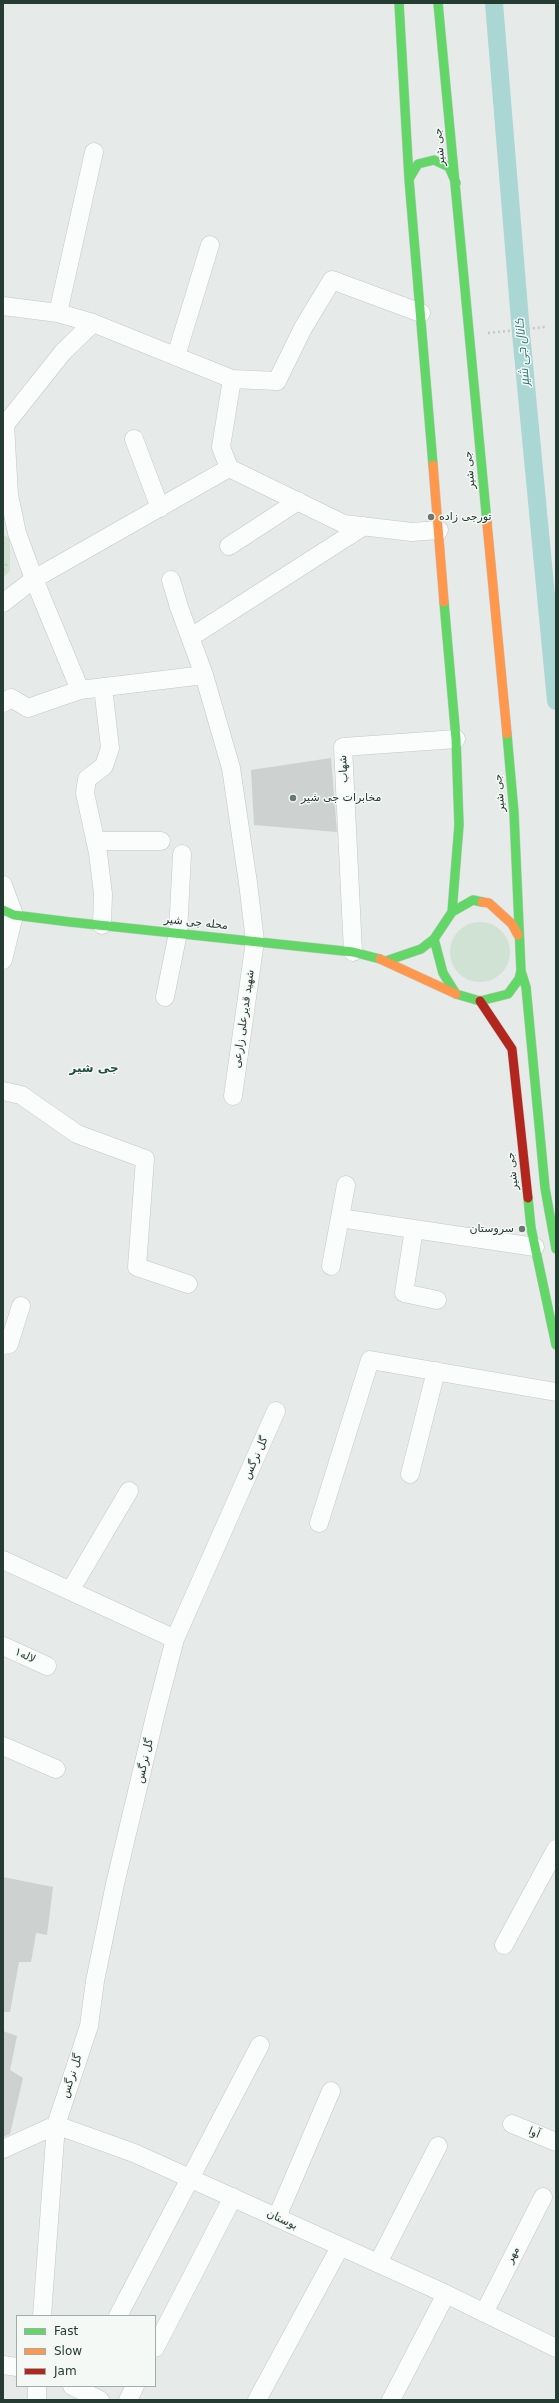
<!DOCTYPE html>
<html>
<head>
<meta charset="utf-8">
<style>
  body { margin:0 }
  #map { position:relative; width:559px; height:2403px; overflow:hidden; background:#e6eae8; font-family:"DejaVu Sans",sans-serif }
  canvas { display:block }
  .frame { position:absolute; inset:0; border:4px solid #253c32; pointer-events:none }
  .legend { position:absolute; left:16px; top:2315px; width:140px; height:72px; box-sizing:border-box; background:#f4f9f6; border:1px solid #a1ada8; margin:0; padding:5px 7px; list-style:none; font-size:12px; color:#253c32 }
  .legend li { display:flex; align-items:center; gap:8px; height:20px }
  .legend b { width:20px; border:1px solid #a1ada8 }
</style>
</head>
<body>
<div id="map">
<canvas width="559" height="2403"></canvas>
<div class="frame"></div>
<ul class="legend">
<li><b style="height:5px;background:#63d668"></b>Fast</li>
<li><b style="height:5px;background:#ff974d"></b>Slow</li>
<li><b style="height:5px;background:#b3261e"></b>Jam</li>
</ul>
</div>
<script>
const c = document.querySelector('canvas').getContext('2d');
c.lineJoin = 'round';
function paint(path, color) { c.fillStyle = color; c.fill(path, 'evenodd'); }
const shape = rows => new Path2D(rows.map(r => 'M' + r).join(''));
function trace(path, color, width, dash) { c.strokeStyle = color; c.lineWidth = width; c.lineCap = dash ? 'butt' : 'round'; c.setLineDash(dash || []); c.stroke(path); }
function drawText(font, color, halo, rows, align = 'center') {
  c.font = font + ' "DejaVu Sans",Cairo,sans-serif'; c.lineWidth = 3; c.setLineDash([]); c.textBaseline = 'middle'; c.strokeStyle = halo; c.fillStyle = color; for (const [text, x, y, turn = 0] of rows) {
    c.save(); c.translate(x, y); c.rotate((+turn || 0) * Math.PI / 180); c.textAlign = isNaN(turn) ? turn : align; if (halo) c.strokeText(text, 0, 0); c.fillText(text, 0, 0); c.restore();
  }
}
const green = shape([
  [3,535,10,538,10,571,3,578],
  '450 952a30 30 0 1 1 60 0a30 30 0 1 1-60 0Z'
]);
const canal = shape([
  [494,3,521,333,556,701]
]);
const building = shape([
  [331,758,337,832,254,825,251,770],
  [3,1877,53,1887,47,1935,36,1933,31,1962,19,1962,10,2012,3,2012],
  [3,2031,17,2036,10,2070,23,2078,10,2134,3,2137]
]);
const path = shape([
  [488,333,545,327],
  [3,570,8,562]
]);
const street = shape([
  [3,306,58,313,93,323],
  [58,313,94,152],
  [176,356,210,245],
  [232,379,221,447,229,468,344,524,412,532,439,530],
  [134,439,160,508],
  [229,546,298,501],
  [171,580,179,607,204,675,231,768,248,883,255,941,233,1096],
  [3,603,34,579,17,533,9,495,5,425,63,352,93,323,232,379,277,381,303,328,332,280,421,313],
  [191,637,364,526],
  [80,690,34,579,229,468],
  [3,703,11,698,28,708,80,690,204,675],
  [95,841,161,841],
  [3,885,14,915,3,960],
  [102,925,103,894,98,853,85,793,87,779,104,766,110,748,103,687],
  [353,952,343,747,456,739],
  [165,997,178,933,182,854],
  [3,1091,21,1095,77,1134,145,1159,137,1267,188,1284],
  [340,1218,535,1247],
  [414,1229,404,1293,437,1300],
  [331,1266,346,1185],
  [3,1345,9,1344,21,1306],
  [410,1474,436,1371],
  [319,1523,370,1360,556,1392],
  [3,1560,175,1639],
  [70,1591,129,1491],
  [3,1646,47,1666],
  [3,1746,56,1769],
  [504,1945,556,1849],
  [512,2124,556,2142],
  [3,2149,56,2125,134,2153,446,2294,556,2348],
  [277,2217,331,2091],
  [378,2263,438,2146],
  [484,2313,543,2197],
  [42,2316,56,2125,89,2026,95,1981,115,1884,156,1712,175,1639,276,1411],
  [118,2316,260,2045],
  [155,2348,233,2197],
  [3,2365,17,2367],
  [72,2386,100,2400],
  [37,2400,37,2386],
  [128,2400,135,2386],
  [257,2400,340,2247],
  [391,2400,446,2294]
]);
const fast = shape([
  [399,3,409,179,433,465],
  [438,3,487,523],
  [409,179,418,164,434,160,449,167,456,183],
  [444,602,456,739,459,825,452,912],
  [482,902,473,900,452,912,434,939,443,973,456,994,480,1001,508,994,519,979,521,971,514,813,507,734],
  [3,910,14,915,70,922,353,952,380,959],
  [386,961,421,949,434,939],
  [521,971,526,987,545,1188,556,1249],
  [528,1198,531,1228,556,1345]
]);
const slow = shape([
  [433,465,444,602],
  [487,523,507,734],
  [482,902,489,903,512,924,518,935],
  [380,959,456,994]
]);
const jam = shape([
  [480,1001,512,1049,528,1198]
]);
const markers = [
  [431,517,4,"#697972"],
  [293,798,4,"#697972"],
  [522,1229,4,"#697972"]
];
const streetNames = [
  ["جی شیر",440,147,-95],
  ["جی شیر",470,470,-95],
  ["شهاب",344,769,-93],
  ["جی شیر",500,793,-95],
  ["محله جی شیر",196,923,6],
  ["شهید قدیرعلی زارعی",244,1019,-82],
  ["جی شیر",513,1171,-96],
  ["گل نرگس",256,1458,-66],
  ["لاله۱",25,1656,25],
  ["گل نرگس",145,1761,-77],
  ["گل نرگس",72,2076,-72],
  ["آوا",534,2133,22],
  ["بوستان",282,2220,25],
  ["مهر",513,2255,-63]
];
const poiNames = [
  ["تورجی زاده",439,517],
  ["مخابرات جی شیر",301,798],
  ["سروستان",514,1229,"right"]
];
const waterNames = [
  ["کانال جی شیر",523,352,-95]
];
const neighbourhoodNames = [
  ["جی شیر",94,1069]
];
paint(green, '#d0e2d3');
trace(canal, '#aad6d4', 18);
paint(building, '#cdd1cf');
trace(street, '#c3c7c5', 19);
trace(fast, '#c2c8c5', 10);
trace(slow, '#c2c8c5', 10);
trace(jam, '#c2c8c5', 10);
trace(path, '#c2cac6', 2.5, [2, 3]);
trace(street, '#fbfcfc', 18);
trace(fast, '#63d668', 9);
trace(slow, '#ff974d', 9);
trace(jam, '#b3261e', 9);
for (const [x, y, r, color] of markers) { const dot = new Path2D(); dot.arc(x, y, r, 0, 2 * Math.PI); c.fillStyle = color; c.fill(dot); trace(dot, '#f4f9f6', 1.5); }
drawText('11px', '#253c32', '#f4f9f6', streetNames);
drawText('11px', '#253c32', '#f4f9f6', poiNames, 'left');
drawText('italic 12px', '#237374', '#f4f9f6', waterNames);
drawText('bold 12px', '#224d3c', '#f4f9f6', neighbourhoodNames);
</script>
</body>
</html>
